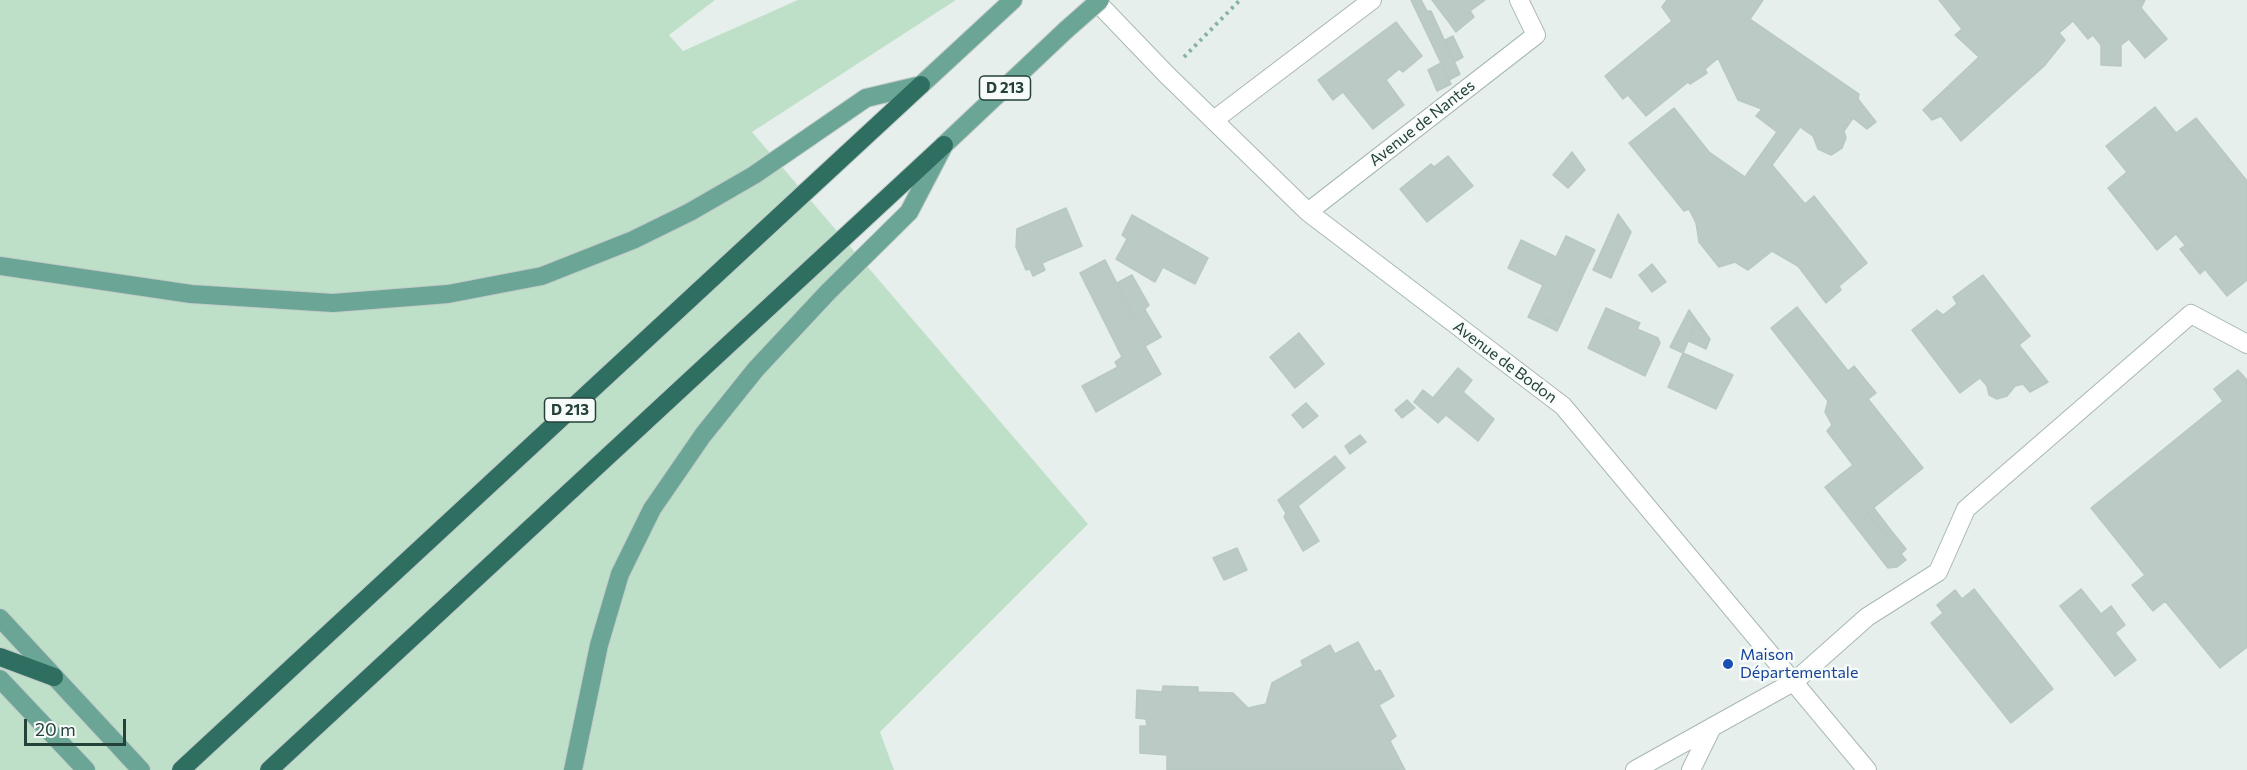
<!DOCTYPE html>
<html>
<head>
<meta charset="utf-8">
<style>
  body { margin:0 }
  #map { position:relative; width:2247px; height:770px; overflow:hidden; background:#e6efeb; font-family:Commissioner,sans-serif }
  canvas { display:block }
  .scale { position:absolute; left:24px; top:719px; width:102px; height:27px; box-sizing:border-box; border:3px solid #24423a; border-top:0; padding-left:8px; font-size:18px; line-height:21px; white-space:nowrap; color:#24423a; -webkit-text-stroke:4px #f7fbf9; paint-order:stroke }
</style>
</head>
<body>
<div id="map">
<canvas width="2247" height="770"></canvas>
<div class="scale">20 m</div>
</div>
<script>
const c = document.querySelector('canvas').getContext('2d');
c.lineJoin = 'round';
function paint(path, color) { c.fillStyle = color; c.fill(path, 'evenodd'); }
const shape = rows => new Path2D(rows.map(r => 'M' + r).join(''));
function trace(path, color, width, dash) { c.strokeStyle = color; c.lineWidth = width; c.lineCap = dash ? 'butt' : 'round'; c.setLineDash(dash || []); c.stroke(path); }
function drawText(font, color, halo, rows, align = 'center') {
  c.font = font + ' Commissioner,sans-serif'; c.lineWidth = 5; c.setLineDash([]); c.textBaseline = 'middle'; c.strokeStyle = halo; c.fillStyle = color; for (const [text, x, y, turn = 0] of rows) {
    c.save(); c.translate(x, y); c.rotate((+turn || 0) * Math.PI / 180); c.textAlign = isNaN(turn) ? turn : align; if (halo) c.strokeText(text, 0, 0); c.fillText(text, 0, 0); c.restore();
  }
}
const green = shape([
  [0,0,715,0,669,35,683,51,798,0,956,0,752,132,1088,524,880,732,894,770,0,770]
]);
const building = shape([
  [1411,0,1421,0,1427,11,1431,11,1460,74,1449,80,1411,0],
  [1432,0,1485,0,1451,25,1432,0],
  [1667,0,1763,0,1750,19,1859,94,1858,99,1876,122,1867,129,1853,118,1844,131,1846,138,1842,148,1831,155,1818,149,1813,136,1800,127,1772,165,1805,204,1814,196,1867,263,1839,286,1841,290,1826,303,1798,266,1772,251,1748,270,1735,262,1719,267,1699,242,1696,223,1689,209,1684,211,1629,143,1674,108,1709,152,1745,177,1777,132,1756,116,1762,109,1738,100,1718,58,1705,69,1707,73,1690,84,1688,82,1646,116,1628,95,1623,99,1605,76,1672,21,1662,7,1667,0],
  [1939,0,2145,0,2141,8,2167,39,2145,58,2129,39,2121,45,2121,66,2101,65,2101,45,2093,35,2088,39,2073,21,2059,33,2065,40,2044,66,1961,141,1941,116,1932,120,1923,110,1979,57,1955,35,1962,29,1939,0],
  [1470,11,1474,17,1456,32,1451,25,1470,11],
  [1396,22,1422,56,1403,72,1399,69,1386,80,1404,105,1373,129,1343,92,1333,100,1318,80,1396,22],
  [1453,36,1463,57,1454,62,1445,40,1453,36],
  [1441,63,1451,84,1437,91,1428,70,1441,63],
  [2155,107,2176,133,2196,118,2247,181,2247,280,2227,296,2176,234,2157,250,2108,188,2127,172,2106,146,2155,107],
  [1572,152,1585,170,1568,188,1553,175,1572,152],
  [1448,156,1473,186,1427,222,1400,189,1431,164,1434,167,1448,156],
  [1066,208,1082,246,1042,263,1045,270,1033,276,1030,269,1026,270,1016,247,1017,229,1066,208],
  [1618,214,1631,232,1611,278,1593,270,1618,214],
  [1132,215,1208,258,1195,284,1163,267,1155,282,1116,259,1127,239,1122,235,1132,215],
  [1566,236,1595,250,1585,271,1580,268,1567,296,1572,299,1561,323,1549,317,1545,325,1528,317,1543,285,1508,268,1521,240,1556,257,1566,236],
  [2186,245,2205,269,2200,274,2180,249,2186,245],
  [1105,260,1135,319,1145,310,1161,337,1145,346,1161,374,1096,412,1082,386,1118,367,1115,362,1122,357,1080,273,1105,260],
  [1652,264,1666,282,1652,292,1639,275,1652,264],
  [1580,268,1585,271,1572,299,1567,296,1580,268],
  [1132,275,1149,305,1135,319,1117,283,1132,275],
  [1983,275,2030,336,2019,345,2048,382,2030,392,2023,384,2015,386,2007,396,1997,399,1989,395,1987,386,1980,378,1960,393,1912,330,1937,310,1943,315,1957,304,1953,297,1983,275],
  [1797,307,1848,371,1854,366,1876,393,1868,399,1923,468,1867,513,1887,537,1893,533,1906,549,1901,554,1906,560,1897,567,1888,568,1825,487,1853,465,1827,431,1832,425,1825,412,1828,401,1771,328,1797,307],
  [1606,308,1640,323,1637,329,1658,338,1660,343,1645,376,1588,348,1606,308],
  [1689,310,1697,321,1683,353,1670,347,1689,310],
  [1549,317,1561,323,1557,331,1545,325,1549,317],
  [1697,321,1710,339,1706,349,1689,341,1697,321],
  [1299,333,1324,364,1295,388,1270,357,1299,333],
  [1683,353,1733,375,1716,409,1668,387,1683,353],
  [1458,368,1472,380,1463,392,1494,419,1478,441,1446,415,1438,423,1414,402,1423,390,1433,398,1458,368],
  [2238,370,2247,380,2247,647,2220,668,2165,601,2153,611,2132,585,2145,575,2091,508,2223,401,2214,389,2238,370],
  [1407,400,1415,408,1402,418,1395,410,1407,400],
  [1306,403,1318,416,1303,428,1292,415,1306,403],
  [1360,435,1366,442,1358,448,1353,440,1360,435],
  [1353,440,1358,448,1350,454,1345,446,1353,440],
  [1335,456,1345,468,1298,506,1319,541,1303,551,1284,517,1286,513,1278,500,1335,456],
  [1873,507,1893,533,1887,537,1867,513,1873,507],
  [1237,548,1247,570,1224,580,1213,558,1237,548],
  [1974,589,2053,689,2011,723,1931,623,1943,613,1937,605,1955,590,1962,599,1974,589],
  [2081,589,2101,614,2111,606,2125,625,2115,633,2136,660,2115,676,2060,606,2081,589],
  [1358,642,1375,672,1380,670,1394,696,1379,705,1396,736,1390,741,1405,770,1167,770,1167,755,1140,753,1140,726,1147,726,1146,719,1136,718,1137,690,1162,692,1163,686,1198,687,1198,692,1233,693,1248,708,1266,704,1272,683,1303,666,1301,661,1330,645,1335,654,1358,642]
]);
const path = shape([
  [1184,57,1240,0]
]);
const minor = shape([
  [1095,0,1167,75,1308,212,1563,406,1867,770],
  [1214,120,1372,0],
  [1308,212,1536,35,1519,0],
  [1635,770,1795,681,1867,617,1938,572,1966,509,2191,314,2247,344],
  [1691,770,1712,727]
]);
const major = shape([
  [0,266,191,294,333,303,448,294,542,276,633,240,690,212,754,175,866,98,921,85,1013,0],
  [0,618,141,770],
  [0,679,86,770],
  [573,770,599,645,620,574,652,509,703,435,756,369,828,292,909,212,944,145,1066,30]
]);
const highway = shape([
  [0,657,54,677],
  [181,770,921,85],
  [269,770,944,145]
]);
const majorBridge = shape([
  [1066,30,1100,0]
]);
const markers = [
  [1728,664,6,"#1a4fb4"]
];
const shields = [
  [1005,88,51],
  [570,410,51]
];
const shieldNames = [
  ["D 213",1005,88],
  ["D 213",570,410]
];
const streetNames = [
  ["Avenue de Nantes",1422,123,-38],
  ["Avenue de Bodon",1505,362,37]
];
const transitNames = [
  ["Maison",1740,655],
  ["Départementale",1740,673]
];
paint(green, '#bfe0c8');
paint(building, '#bbcac4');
trace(building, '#b8c9c2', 1.5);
trace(minor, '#a8b8b2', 20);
trace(major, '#c2cac8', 20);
trace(highway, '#c2cac8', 20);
trace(path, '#86b3a5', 4, [3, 4.5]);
trace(minor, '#fff', 18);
trace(major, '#6aa596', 18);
trace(highway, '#2f6f62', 18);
trace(majorBridge, '#c2cac8', 20, []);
trace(majorBridge, '#6aa596', 18);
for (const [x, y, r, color] of markers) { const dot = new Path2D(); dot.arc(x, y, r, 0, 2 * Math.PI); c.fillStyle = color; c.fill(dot); trace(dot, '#f7fbf9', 2); }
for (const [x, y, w] of shields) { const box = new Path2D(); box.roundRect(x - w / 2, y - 12, w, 24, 4.5); c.fillStyle = '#f7fbf9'; c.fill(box); trace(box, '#24423a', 1.5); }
drawText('bold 15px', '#24423a', null, shieldNames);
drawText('16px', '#24423a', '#f7fbf9', streetNames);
drawText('16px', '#164399', '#f7fbf9', transitNames, 'left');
</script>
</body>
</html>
